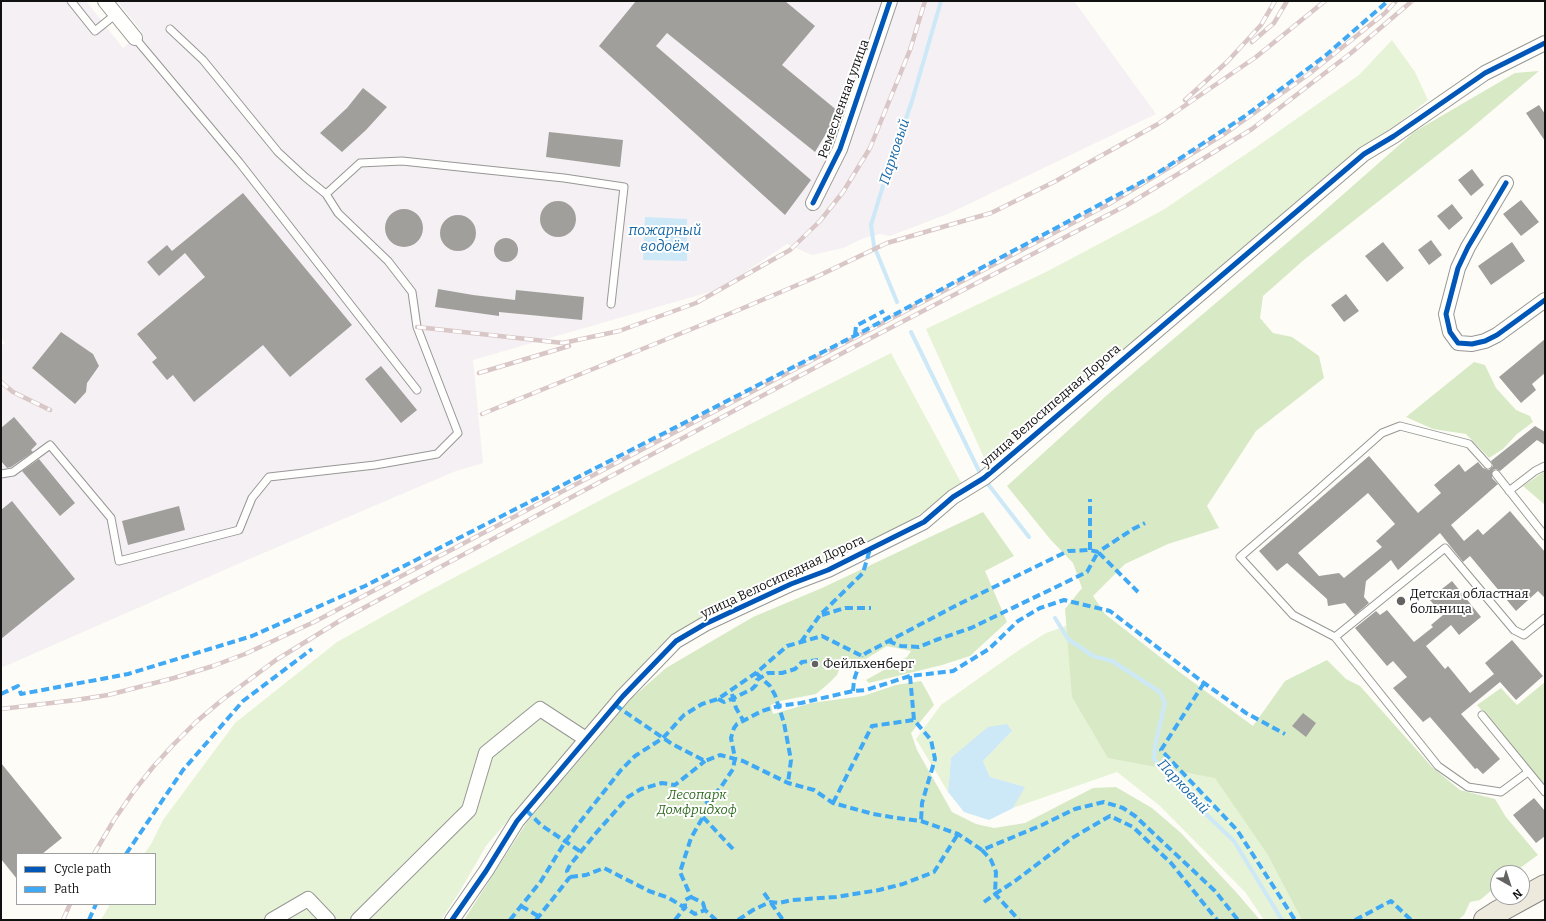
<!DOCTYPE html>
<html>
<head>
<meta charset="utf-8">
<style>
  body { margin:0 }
  #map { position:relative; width:1546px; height:921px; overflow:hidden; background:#fdfcf7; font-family:Bitter,serif }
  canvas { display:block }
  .frame { position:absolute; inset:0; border:2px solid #111; pointer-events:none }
  .legend { position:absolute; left:16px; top:853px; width:140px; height:52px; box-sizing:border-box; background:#fff; border:1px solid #a0a0a0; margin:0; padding:5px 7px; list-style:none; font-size:12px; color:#111 }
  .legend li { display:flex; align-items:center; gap:8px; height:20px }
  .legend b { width:20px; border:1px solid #a0a0a0 }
  .north { position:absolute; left:1490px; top:865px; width:40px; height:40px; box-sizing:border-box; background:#fff; border:1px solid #a0a0a0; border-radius:50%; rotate:141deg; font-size:11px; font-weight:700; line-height:16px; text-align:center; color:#111 }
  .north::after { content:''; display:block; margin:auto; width:14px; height:18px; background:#646362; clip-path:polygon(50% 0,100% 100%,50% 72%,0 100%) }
</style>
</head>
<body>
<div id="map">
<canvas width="1546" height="921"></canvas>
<div class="frame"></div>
<ul class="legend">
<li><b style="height:5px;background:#0057b8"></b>Cycle path</li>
<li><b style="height:5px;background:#3fa9f5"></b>Path</li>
</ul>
<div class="north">N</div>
</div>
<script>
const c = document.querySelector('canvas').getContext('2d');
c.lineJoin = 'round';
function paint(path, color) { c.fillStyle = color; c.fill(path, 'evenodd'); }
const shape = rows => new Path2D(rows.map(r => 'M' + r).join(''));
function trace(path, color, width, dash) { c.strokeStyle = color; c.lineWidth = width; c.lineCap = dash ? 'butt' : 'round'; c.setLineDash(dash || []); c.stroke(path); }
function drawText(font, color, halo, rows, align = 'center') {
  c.font = font + ' Bitter,serif'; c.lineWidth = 4; c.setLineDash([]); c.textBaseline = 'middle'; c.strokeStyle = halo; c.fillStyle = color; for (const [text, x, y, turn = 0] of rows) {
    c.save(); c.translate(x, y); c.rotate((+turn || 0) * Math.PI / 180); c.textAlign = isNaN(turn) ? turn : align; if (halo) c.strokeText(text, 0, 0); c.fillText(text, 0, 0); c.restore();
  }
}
const industrial = shape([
  [1,1,86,1,123,48,142,32,117,1,1074,1,1156,114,950,213,890,236,880,234,864,238,843,248,812,255,787,244,720,289,473,360,483,463,456,471,247,560,1,668,1,346,5,343,1,337]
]);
const green = shape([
  [1392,40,1415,72,1428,100,1312,192,990,471,926,329,1046,272,1163,210,1252,150,1359,75],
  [891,353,964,488,888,533,733,601,656,649,566,752,486,846,460,891,441,920,101,920,110,904,155,904,155,854,144,854,151,844,163,820,235,723,337,642,423,594,612,494],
  [1089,618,1419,920,1264,920,1245,892,1160,806,1117,772,1013,808,1024,787,990,777,983,761,1012,731,951,758,948,792,916,739,941,705,1019,650,1046,633]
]);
const forest = shape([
  [1539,71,1468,131,1305,259,1263,296,1260,318,1273,333,1292,337,1319,356,1324,378,1256,431,1207,506,1219,528,1168,544,1125,564,1093,596,1105,614,1178,671,1253,726,1285,681,1327,660,1346,679,1360,686,1432,767,1460,790,1495,799,1506,817,1538,855,1513,873,1498,873,1498,885,1480,900,1470,902,1464,915,1458,920,1302,920,1268,855,1215,778,1108,758,1072,697,1065,609,1082,588,1073,563,1050,539,1007,486,1106,396,1314,220,1414,132,1515,73],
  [1474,362,1485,365,1496,388,1516,410,1530,416,1533,422,1517,434,1503,449,1489,458,1466,434,1433,429,1406,417],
  [1545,471,1545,505,1523,486],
  [983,512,1014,556,985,571,1007,622,970,656,942,665,869,683,866,680,907,657,911,651,887,646,864,660,847,660,842,662,837,675,828,684,816,694,780,701,771,705,773,714,811,703,863,696,896,685,921,681,929,695,934,705,911,733,917,750,952,812,976,824,994,828,1025,823,1093,788,1116,787,1152,808,1181,833,1236,892,1260,920,464,920,527,822,632,698,666,668,753,617,822,588],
  [1545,682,1545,785,1477,705,1501,688,1517,705]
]);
const water = shape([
  [645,217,687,219,687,261,643,260],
  [1007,724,1012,731,983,761,990,777,1025,787,1013,808,989,820,964,812,948,792,951,758,988,727]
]);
const stream = shape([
  [897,302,874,246,871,225,886,176,912,101,941,1],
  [911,332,981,475,1029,537],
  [1055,618,1068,639,1093,656,1112,661,1160,692,1165,703,1155,746,1154,759,1189,798,1234,841,1282,920]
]);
const building = shape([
  [636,1,785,1,815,26,782,65,839,112,815,152,667,33,656,46,811,180,785,215,599,46],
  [363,88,387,107,366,130,342,152,320,133,347,108],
  [1539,105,1545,114,1545,141,1526,113],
  [549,132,623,140,620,167,546,157],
  [1472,169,1484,185,1471,196,1458,180],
  [243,193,352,325,290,377,263,345,194,402,173,375,167,380,152,362,157,358,137,334,205,277,185,253,159,276,147,262,167,245,172,251],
  [1521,200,1539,222,1521,236,1503,214],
  '540 219a18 18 0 1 1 36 0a18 18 0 1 1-36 0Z',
  [1452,204,1463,218,1449,230,1437,216],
  '385 228a19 19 0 1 1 38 0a19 19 0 1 1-38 0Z',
  '440 233a18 18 0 1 1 36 0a18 18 0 1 1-36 0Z',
  '494 250a12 12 0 1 1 24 0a12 12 0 1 1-24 0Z',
  [1431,240,1442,255,1429,265,1418,250],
  [1383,242,1404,268,1387,282,1365,256],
  [1512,242,1525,261,1491,285,1478,266],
  [438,289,473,295,515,300,516,290,584,297,582,320,499,312,499,316,435,307],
  [1346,294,1359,311,1344,322,1331,305],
  [61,332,93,354,99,366,87,383,86,392,75,404,32,368],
  [1545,339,1545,373,1532,384,1536,390,1521,403,1499,377],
  [381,366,417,410,401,423,365,379],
  [14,417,37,444,31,450,33,452,11,467,7,468,1,461,1,428],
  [1535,426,1545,432,1545,445,1537,440,1500,471,1496,469,1493,470,1492,478,1498,484,1451,525,1464,541,1478,529,1483,535,1510,511,1545,552,1545,598,1538,591,1516,611,1470,556,1463,562,1440,533,1398,570,1391,560,1366,581,1364,597,1369,603,1355,615,1345,603,1328,606,1327,599,1287,563,1277,571,1259,551,1369,456,1418,513,1441,493,1434,485,1459,464,1465,472,1478,462,1483,468,1489,470,1493,466,1491,461],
  [1368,493,1395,524,1376,541,1382,547,1344,578,1339,573,1319,576,1298,553],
  [39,459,75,503,60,516,22,471],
  [12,501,75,579,1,639,1,510],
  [179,506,185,530,128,545,122,521],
  [1452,581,1481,617,1459,635,1451,625,1426,646,1445,669,1448,666,1470,693,1494,674,1485,663,1512,640,1543,676,1516,700,1500,682,1461,714,1500,759,1483,774,1477,768,1475,769,1430,717,1423,722,1393,688,1407,677,1393,661,1387,666,1355,628,1376,611,1380,615,1387,610,1414,642,1433,627,1431,625,1443,615,1429,599],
  [1303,713,1316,723,1306,737,1292,726],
  [1,763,62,838,42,854,17,854,17,879,1,859],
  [1534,798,1545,811,1545,836,1536,843,1513,815]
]);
const lane = shape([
  [71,1,95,31,116,14],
  [135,38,239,162,417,390],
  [326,194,360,163,402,161,564,178,624,187,611,304],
  [1488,465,1469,444,1400,426,1382,433,1312,495,1240,557,1293,615,1335,637,1438,766,1468,787,1501,792,1528,772],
  [1,474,13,472,50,445,111,518,119,561,239,530,252,498,269,477,375,465,437,454,458,433,417,327,412,292,388,261,338,213,326,194,305,177,278,152,203,60,170,29],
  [1496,474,1545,536],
  [1509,491,1535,471,1545,466],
  [1335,637,1445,548,1514,630,1524,635,1545,618],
  [1482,715,1545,792]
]);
const street = shape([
  [105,1,135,38],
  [1506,183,1468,247,1458,268,1446,314,1450,332,1458,343,1472,344,1485,341,1497,335,1545,300],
  [813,203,840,149,890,1],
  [272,920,308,899,328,920],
  [358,920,469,810,486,753,540,709,586,739],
  [452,920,486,871,517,821,623,696,676,641,705,624,735,610,791,584,828,570,924,522,953,497,984,478,996,468,1364,154,1394,136,1485,73,1545,43]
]);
const primary = shape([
  [1485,920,1496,913,1545,886]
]);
const rail = shape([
  [1252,42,1274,23,1287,1],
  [1185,100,1227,62,1261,25,1275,1],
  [417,327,563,343,619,331,696,303,790,250,820,221,843,192,870,148,910,50,925,1],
  [479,373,569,346],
  [1,382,13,392,50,410],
  [482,414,741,309,816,277,887,243,991,213,1054,182,1158,124,1256,57,1325,1],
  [1,709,76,700,108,695,174,678,213,666,245,654,314,622,1109,204,1226,133,1309,74,1385,13,1396,1],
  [94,854,114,820,134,791,153,767,173,745,196,722,222,700,276,660,341,620,457,558,869,339,1127,205,1252,129,1351,53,1412,1],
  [63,920,70,904]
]);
const quiet = shape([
  [855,335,856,326,884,311],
  [1090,550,1090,499],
  [822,615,845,608,871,608],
  [888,641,901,646,919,647,936,640,971,628,1087,572,1098,552,1138,592],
  [801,642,820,615,863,573,870,549],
  [756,673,770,686,775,695,784,723,791,760,788,783],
  [910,676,914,720,931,740,935,759,922,803,921,821],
  [1204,683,1161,750,1237,830,1295,920],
  [853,691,854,680,862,656],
  [1,694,18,686,21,694,128,674,252,636,365,586,858,334,1153,176,1245,116,1326,55,1388,1],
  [732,694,736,708,743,720],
  [718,699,724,702,734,698,752,689,756,685,757,680,768,673,782,673,795,669,802,662,818,660],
  [615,705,672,744,705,761,720,755,743,761,788,783,814,790,833,803,873,814,897,818,921,821,958,834,982,850,1042,825,1075,809,1104,802,1123,808,1135,816,1215,891,1238,920],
  [833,803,872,726,914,720],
  [526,810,541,825,581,852],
  [703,817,733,849],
  [982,850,991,860,996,872,995,894,1015,881,1072,838,1110,816,1133,827,1171,863,1217,920],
  [126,854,183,770,243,701,312,649],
  [570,877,586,875,604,868,649,891,669,898,695,914,705,910,716,920],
  [764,893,783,920],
  [691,897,703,903,705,910],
  [984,902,995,894,1019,920],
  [521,906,538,916],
  [89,920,96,904],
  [510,920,541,881,565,842,576,827,621,770,635,756,663,738,684,715,702,704,718,699,756,673,787,646,822,636,862,656,866,653,959,604,1068,551,1090,550,1098,552,1133,529,1145,523],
  [536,920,570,877,567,871,570,865,596,833,628,797,641,789,662,783,675,785,705,761],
  [675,920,685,907,685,900,691,897,680,872,691,838,703,817,702,808,721,787,733,769,735,758,731,738,734,728,737,724,762,711,778,706,801,703,853,691,866,690,910,676,953,671,989,649,1018,621,1040,608,1064,600,1110,611,1204,683,1246,713,1285,734],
  [738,920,753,910,770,902,779,903,792,900,836,897,879,890,903,884,934,872,958,834],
  [1355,920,1391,901,1411,920]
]);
const cycleway = shape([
  [1506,183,1468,247,1458,268,1446,314,1450,332,1458,343,1472,344,1485,341,1497,335,1545,300],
  [813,203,840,149,890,1],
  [452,920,486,871,517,821,623,696,676,641,705,624,735,610,791,584,828,570,924,522,953,497,984,478,996,468,1364,154,1394,136,1485,73,1545,43]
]);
const markers = [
  [1401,601,5,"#646362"],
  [815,664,4,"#646362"]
];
const streetNames = [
  ["Ремесленная улица",844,99,-70],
  ["улица Велосипедная Дорога",1051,406,-41],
  ["улица Велосипедная Дорога",783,577,-25]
];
const poiNames = [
  ["Детская областная",1410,594],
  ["больница",1410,609],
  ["Фейльхенберг",823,664]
];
const parkNames = [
  ["Лесопарк",697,795],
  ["Домфридхоф",697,810]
];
const waterNames = [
  ["Парковый",895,152,-72],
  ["пожарный",665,231],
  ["водоём",665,247],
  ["Парковый",1183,787,47]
];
paint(industrial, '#f5f0f3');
paint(green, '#e7f3d7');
paint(forest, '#d8eac5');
paint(water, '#cde8f7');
trace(stream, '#cde8f7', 4);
paint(building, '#a19f9c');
trace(lane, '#979795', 9);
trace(street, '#979795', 16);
trace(primary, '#858482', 24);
trace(lane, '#fffffe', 7);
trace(street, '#fffffe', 14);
trace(primary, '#ede9dc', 22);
trace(rail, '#d9c6c7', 4.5);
trace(rail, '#fff', 3, [9]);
trace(quiet, '#3fa9f5', 4, [8, 4]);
trace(cycleway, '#0057b8', 5);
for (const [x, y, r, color] of markers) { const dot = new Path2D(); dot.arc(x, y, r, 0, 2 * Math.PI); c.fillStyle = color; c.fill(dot); trace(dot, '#fff', 1.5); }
drawText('13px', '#111', '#fff', streetNames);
drawText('13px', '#111', '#fff', poiNames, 'left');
drawText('italic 13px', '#2f6b1f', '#fff', parkNames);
drawText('italic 14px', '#1768a6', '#fff', waterNames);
</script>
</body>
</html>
